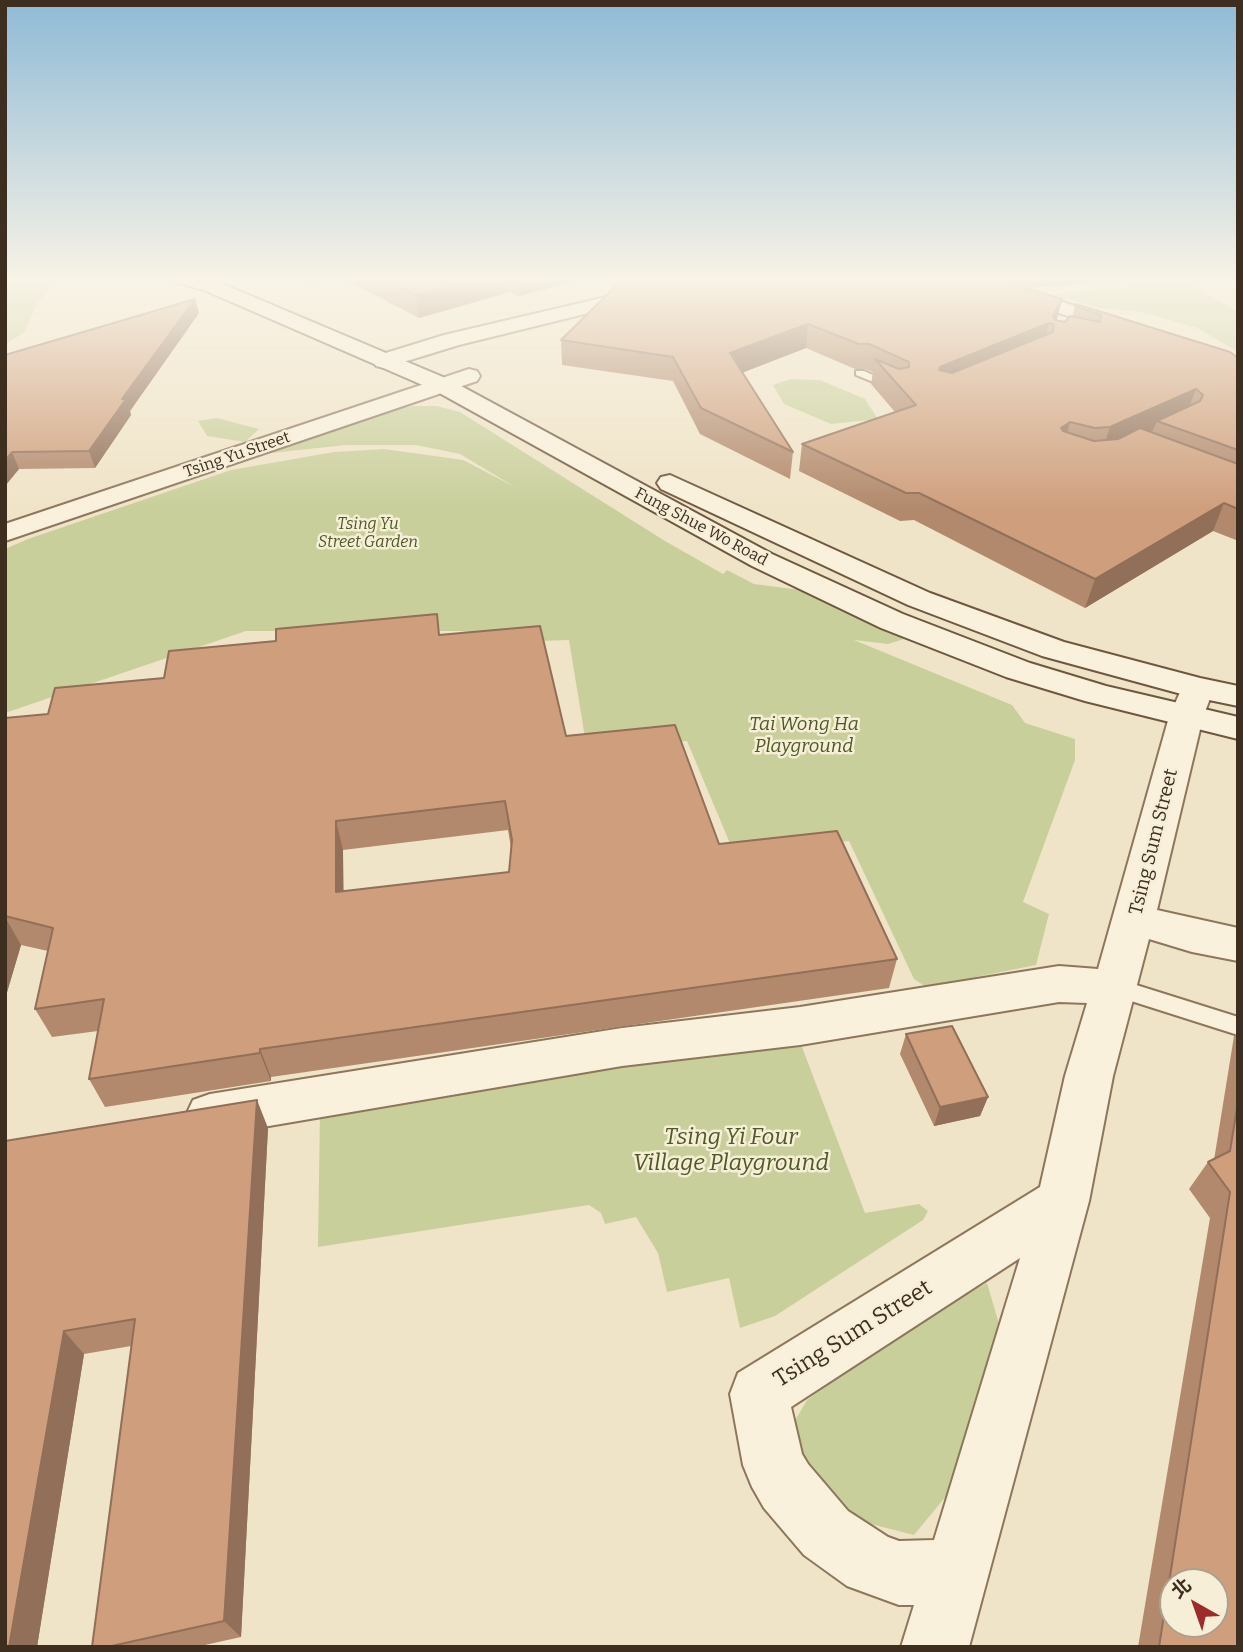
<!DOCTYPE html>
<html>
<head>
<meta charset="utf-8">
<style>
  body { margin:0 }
  #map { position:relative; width:1243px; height:1652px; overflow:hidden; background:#f0e4c8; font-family:Bitter,"Noto Sans TC",serif }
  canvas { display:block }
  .frame { position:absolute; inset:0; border:7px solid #3d2e20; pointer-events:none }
  .north { position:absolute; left:1159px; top:1568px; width:70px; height:70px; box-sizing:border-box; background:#f7eed8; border:2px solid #ada18e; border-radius:50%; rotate:320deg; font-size:19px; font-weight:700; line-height:28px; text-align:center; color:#3d2e20 }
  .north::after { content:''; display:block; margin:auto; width:24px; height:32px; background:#9e2a2b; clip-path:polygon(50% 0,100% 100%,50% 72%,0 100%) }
</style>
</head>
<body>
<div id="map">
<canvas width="1243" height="1652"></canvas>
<div class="frame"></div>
<div class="north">北</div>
</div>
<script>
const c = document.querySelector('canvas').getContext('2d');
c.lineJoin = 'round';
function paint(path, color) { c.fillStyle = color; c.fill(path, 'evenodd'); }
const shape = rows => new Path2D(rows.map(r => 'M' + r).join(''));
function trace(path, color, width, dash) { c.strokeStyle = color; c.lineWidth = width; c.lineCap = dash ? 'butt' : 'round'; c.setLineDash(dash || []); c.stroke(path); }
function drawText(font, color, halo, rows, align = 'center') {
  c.font = font + ' Bitter,serif'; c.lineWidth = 5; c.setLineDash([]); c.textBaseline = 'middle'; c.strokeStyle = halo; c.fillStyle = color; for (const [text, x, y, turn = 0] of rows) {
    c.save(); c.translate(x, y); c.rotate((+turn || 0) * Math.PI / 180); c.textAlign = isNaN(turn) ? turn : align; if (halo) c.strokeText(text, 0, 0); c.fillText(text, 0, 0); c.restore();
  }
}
const green = shape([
  [5,278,59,278,37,304,25,332,5,344],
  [1186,282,1238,312,1238,352,1197,328,1142,312,1098,308,1051,294],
  [790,379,820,380,865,399,878,419,831,424,784,404,773,385],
  [412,406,437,406,460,412,665,541,723,574,727,570,754,584,816,592,917,635,888,644,854,640,1012,705,1025,723,1075,739,1075,760,1023,902,1049,914,1036,965,926,987,914,979,849,841,734,853,687,741,587,750,569,640,539,641,461,631,246,631,5,713,5,549,28,539,231,470,334,452,384,449,463,460,515,487,460,454,416,445,346,445,253,455,388,411],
  [217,418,259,429,245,442,207,436,198,421],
  [784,1036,802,1047,865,1213,919,1204,928,1211,923,1220,775,1316,740,1328,729,1278,667,1292,658,1253,636,1217,605,1224,601,1213,589,1205,318,1247,320,1110],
  [987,1283,1000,1327,952,1489,914,1535,859,1521,809,1474,793,1424,807,1400,909,1326]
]);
const lane = shape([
  [856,371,864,371,900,387,890,389,856,375,856,371],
  [1114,978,1238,1017,1238,1035,1106,993,1103,987,1106,981,1114,978]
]);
const street = shape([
  [956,278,984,278,1131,323,1134,327,1131,331,1117,331,958,282,956,278],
  [610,296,617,298,620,302,617,306,459,345,384,368,376,366,373,361,376,356,444,335,610,296],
  [469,369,477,371,480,376,477,381,5,541,5,524,469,369],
  [1197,678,1209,681,1214,688,1203,717,1157,910,1238,928,1238,961,1192,952,1149,939,1113,1076,1089,1201,969,1647,901,1647,914,1605,899,1605,847,1586,804,1555,764,1508,752,1487,743,1465,730,1394,738,1373,1040,1187,1065,1076,1087,1003,1059,1002,800,1045,622,1066,210,1136,193,1130,186,1115,193,1100,210,1094,622,1028,800,1007,1059,966,1098,969,1169,717,1185,681,1197,678],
  [1020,1258,934,1540,899,1541,888,1537,848,1511,808,1464,802,1454,791,1407,1020,1258]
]);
const secondary = shape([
  [172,278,202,278,218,282,450,380,772,554,903,614,1030,663,1106,686,1238,717,1238,739,1085,701,1006,677,881,628,752,566,434,390,204,290,175,282,172,278],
  [670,475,930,593,1064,642,1200,678,1238,686,1238,706,1185,695,1042,656,908,605,661,489,657,483,661,477,670,475]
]);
const wall = shape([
  [295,278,327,278,309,283],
  [342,278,587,278,519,296,510,292,419,318],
  [624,278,1125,278,1124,280,1027,288,1057,320,1065,322,1072,317,1075,306,1238,358,1238,539,1236,540,1213,531,1085,608,914,520,900,521,799,471,802,444,895,412,871,384,873,372,865,369,855,369,806,348,742,373,793,452,790,479,700,434,673,381,562,365,561,340],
  [199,313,130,411,131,415,95,468,19,469,5,486,5,355],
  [440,635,566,736,719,844,897,959,889,988,271,1077,271,1081,105,1107,89,1079,98,1031,52,1037,35,1009,48,951,21,945,5,999,5,718,48,714,164,678],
  [508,830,511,848,509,872,343,891,343,850],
  [1238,1031,1238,1647,1138,1647,1210,1218,1189,1189,1208,1162,1214,1160,1234,1036],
  [906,1034,988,1097,980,1116,934,1126,900,1054],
  [268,1128,241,1637,196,1647,107,1647,131,1346,84,1354,37,1647,5,1141]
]);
const shadedWall = shape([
  [308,278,327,278,309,283],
  [480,278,509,278,510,292,419,318,416,295],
  [518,278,587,278,519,296],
  [1029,278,1125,278,1124,280,1027,288],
  [195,299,199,313,130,411,131,415,95,468,89,451,122,399],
  [1062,299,1056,323,1054,324,1053,316],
  [1049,323,1043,346,935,392,940,367],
  [808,324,806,348,728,378,730,353],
  [1196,389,1186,415,1157,421,1153,430,1101,453,1110,427],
  [1070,422,1063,448,1061,428],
  [12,452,19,469,5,486,5,461],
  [1224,503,1213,531,1085,608,1095,579],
  [336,821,343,850,344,921,336,892],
  [5,917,21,945,5,999],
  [260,1049,271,1077,271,1081,260,1053],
  [988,1097,980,1116,934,1126,940,1107],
  [257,1100,268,1128,241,1637,224,1621],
  [64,1331,84,1354,37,1647,9,1647]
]);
const building = shape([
  [382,278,480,278,416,295,382,278],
  [624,278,645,278,649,280,660,278,993,278,1062,299,1053,316,1055,320,1065,322,1070,316,1100,322,1101,315,1075,306,1076,304,1230,352,1238,358,1238,450,1157,421,1200,401,1203,395,1196,389,1110,427,1095,428,1070,422,1061,428,1063,431,1094,441,1118,439,1140,428,1238,464,1238,509,1224,503,1095,579,919,493,906,493,802,444,916,405,875,359,899,369,909,367,909,362,869,344,859,344,808,324,730,353,793,452,701,408,673,357,561,340,624,278],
  [1049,323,1054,324,1053,332,952,373,939,370,940,367,1049,323],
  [195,299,122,399,126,399,89,451,12,452,5,461,5,355,195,299],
  [437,614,439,635,540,626,566,736,675,725,719,844,837,831,897,959,260,1049,260,1053,89,1079,104,999,35,1009,53,928,5,916,5,718,48,714,55,688,164,678,169,651,276,641,276,629,437,614],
  [505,801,512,840,509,872,336,892,336,821,505,801],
  [952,1026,988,1097,940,1107,906,1034,952,1026],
  [257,1100,224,1621,107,1647,92,1647,135,1319,64,1331,9,1647,5,1647,5,1141,257,1100],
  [1238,1102,1238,1647,1159,1647,1230,1192,1208,1162,1230,1151,1238,1102],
  [1173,1582,1215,1582,1215,1624,1173,1624,1173,1582]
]);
const farStreetnames = [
  ["Tsing Yu Street",237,455,-19],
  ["Fung Shue Wo Road",701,527,28]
];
const farParknames = [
  ["Tsing Yu",368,525],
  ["Street Garden",368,543]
];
const parkNames = [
  ["Tai Wong Ha",804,725],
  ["Playground",804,747]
];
const streetNames = [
  ["Tsing Sum Street",1154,842,-76]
];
const nearParknames = [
  ["Tsing Yi Four",731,1138],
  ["Village Playground",731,1164]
];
const nearStreetnames = [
  ["Tsing Sum Street",853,1334,-32]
];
paint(green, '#c9cf9b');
trace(lane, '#8d765c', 4);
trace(street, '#8d765c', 4);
trace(secondary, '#6f573f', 4);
paint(lane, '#faf1dc');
paint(street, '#faf1dc');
paint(secondary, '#faf1dc');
paint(wall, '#b2896c');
paint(shadedWall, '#916f58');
paint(building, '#cf9f7d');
trace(building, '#916f58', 2);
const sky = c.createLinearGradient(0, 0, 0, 509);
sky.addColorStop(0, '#8fbad6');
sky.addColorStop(0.55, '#f8f3e6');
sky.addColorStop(1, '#f8f3e600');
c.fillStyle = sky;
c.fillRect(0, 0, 1243, 509);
drawText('16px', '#3d2e20', '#f7eed8', farStreetnames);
drawText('italic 16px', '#4d5a26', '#f7eed8', farParknames);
drawText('italic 19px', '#4d5a26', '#f7eed8', parkNames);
drawText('19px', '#3d2e20', '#f7eed8', streetNames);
drawText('italic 23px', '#4d5a26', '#f7eed8', nearParknames);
drawText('23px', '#3d2e20', '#f7eed8', nearStreetnames);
</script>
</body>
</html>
